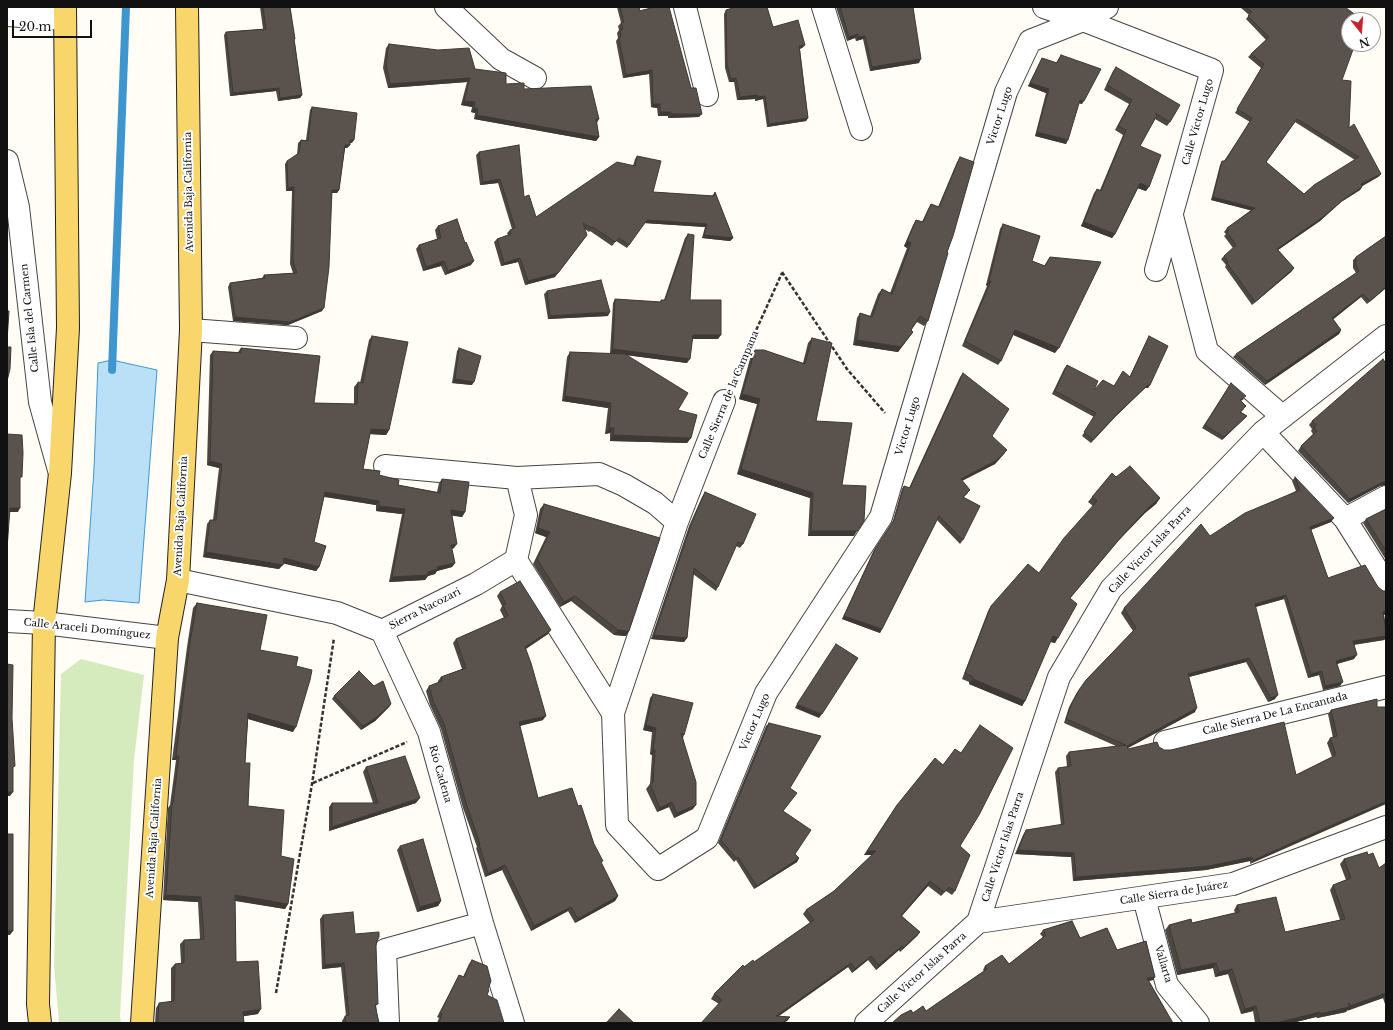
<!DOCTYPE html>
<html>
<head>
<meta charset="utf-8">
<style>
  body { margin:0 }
  #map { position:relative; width:1393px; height:1030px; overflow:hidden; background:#fffdf5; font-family:"Libre Baskerville",serif }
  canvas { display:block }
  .frame { position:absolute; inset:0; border:8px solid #111; pointer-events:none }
  .north { position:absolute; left:1341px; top:12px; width:40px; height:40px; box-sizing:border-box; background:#fff; border:1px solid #a0a0a0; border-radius:50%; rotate:163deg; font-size:11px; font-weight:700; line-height:16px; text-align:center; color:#111 }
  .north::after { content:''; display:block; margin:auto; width:14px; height:18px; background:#c4262e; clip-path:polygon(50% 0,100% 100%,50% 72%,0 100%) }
  .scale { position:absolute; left:12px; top:20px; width:80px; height:18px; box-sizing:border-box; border:2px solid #111; border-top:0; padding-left:5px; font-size:12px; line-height:14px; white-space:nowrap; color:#111; -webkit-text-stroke:3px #fff; paint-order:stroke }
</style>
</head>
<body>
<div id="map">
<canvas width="1393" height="1030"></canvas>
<div class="frame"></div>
<div class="north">N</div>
<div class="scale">20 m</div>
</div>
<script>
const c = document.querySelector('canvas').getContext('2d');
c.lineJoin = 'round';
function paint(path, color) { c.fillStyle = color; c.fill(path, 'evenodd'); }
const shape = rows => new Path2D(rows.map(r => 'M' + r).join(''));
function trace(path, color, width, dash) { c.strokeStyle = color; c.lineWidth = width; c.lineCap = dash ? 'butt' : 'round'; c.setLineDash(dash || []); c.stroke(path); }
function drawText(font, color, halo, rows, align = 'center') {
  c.font = font + ' "Libre Baskerville",serif'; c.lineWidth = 4; c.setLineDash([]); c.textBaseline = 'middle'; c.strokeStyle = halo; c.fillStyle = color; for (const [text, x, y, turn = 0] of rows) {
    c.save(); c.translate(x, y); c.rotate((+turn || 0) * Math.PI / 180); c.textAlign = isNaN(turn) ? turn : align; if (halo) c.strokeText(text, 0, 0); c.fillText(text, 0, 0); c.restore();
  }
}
const green = shape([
  [81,659,144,675,134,760,120,1016,121,1023,59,1023,54,965,61,674]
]);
const water = shape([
  [112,360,157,370,139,603,103,600,85,602,94,469,98,363,112,360]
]);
const stream = shape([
  [112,370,126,7]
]);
const path = shape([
  [782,272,847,369,885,413],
  [734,379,782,273],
  [313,783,407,742],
  [276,993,312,784,334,638]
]);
const minor = shape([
  [446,7,501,59,535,78],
  [685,7,707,95],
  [823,7,861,129],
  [1044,7,1083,20,1212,70,1156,270],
  [7,15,64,19],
  [7,161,18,207,40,402,59,470],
  [1172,216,1207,351,1282,416],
  [191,330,296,338],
  [1263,432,1345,519,1386,584],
  [385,466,517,478,599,474,624,485,655,503,677,522],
  [1345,519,1386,497],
  [516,560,613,713,617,825,658,869,707,838,766,693,881,517,1006,92,1030,41,1083,20,1107,7],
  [178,580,337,613,382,631,476,584,516,560,526,515,517,478],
  [7,621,44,623,167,638],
  [382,631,429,732,482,923,513,1023],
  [613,713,677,522,724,401],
  [1165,742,1386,687],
  [1144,898,1167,985,1198,1023],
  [978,922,1233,884,1386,827],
  [388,1023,385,950,482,923],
  [866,1023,978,922,1059,677,1111,589,1263,432,1386,336]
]);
const major = shape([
  [40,1023,38,1004,44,623,60,473,68,328,65,7],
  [142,1023,167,638,178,580,191,330,187,7]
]);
const wall = shape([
  [260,7,290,7,302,95,300,98,278,101,276,91,230,96,224,35,226,32,263,29],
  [617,7,640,7,639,11,691,88,699,117,668,118,668,116,658,116,657,108,651,107,649,74,623,78,616,41,618,38,617,33,619,30,618,26,621,23],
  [836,7,913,7,919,63,870,71,863,39,856,41,855,38,847,41],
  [1240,7,1345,7,1344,35,1342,80,1349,128,1381,174,1378,177,1362,186,1362,187,1360,190,1341,202,1320,221,1278,250,1294,268,1291,272,1252,305,1225,267,1226,265,1221,259,1224,256,1233,248,1224,236,1226,234,1224,232,1227,228,1251,210,1211,200,1220,165,1222,161,1224,161,1250,122,1235,113,1261,68,1248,57,1251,54,1266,40,1246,19,1249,15],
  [1295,122,1355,160,1304,194,1266,162],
  [726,10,773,27,805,45,802,48,800,49,808,118,806,121,767,127,763,99,755,101,755,99,737,100,734,82,729,82,725,68,724,14],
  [389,44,475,69,506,84,524,89,599,119,597,123,599,137,596,141,474,119,475,113,471,112,472,107,461,105,467,82,388,88,383,68,386,48],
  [1061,55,1082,104,1079,103,1066,144,1035,136,1046,93,1028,86,1042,58,1056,63],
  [1116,67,1170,122,1167,126,1155,119,1140,146,1146,191,1138,188,1115,234,1112,238,1081,226,1094,193,1097,189,1100,190,1123,135,1115,130,1129,104,1104,90,1113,71],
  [312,107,352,143,350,143,350,145,347,148,345,148,339,190,337,193,332,193,322,311,288,325,233,321,228,287,230,283,262,278,264,275,293,273,290,264,292,191,286,191,285,164,287,161,297,155,298,143,301,140,306,140,310,110],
  [479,152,524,197,536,217,633,166,635,159,637,156,653,192,712,196,715,192,733,238,730,241,702,238,705,227,644,223,627,248,616,241,612,246,590,231,589,232,585,229,555,277,525,285,518,262,501,266,494,242,497,239,508,235,507,233,510,230,512,229,498,183,480,185,476,155],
  [960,157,947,252,928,321,924,326,917,322,911,330,913,332,898,352,853,345,857,318,860,313,870,316,878,294,882,289,890,293,907,248,904,246,913,225,916,220,922,222,928,209,931,204,938,207,957,162],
  [1003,224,1032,261,1044,266,1050,257,1055,353,1013,335,1001,361,998,365,962,346,987,286,986,285,1000,229],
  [438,226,471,265,445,275,441,266,423,271,416,249,419,245,437,239,435,230],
  [688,234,690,300,718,339,692,339,687,363,626,355,678,410,691,438,687,443,610,441,610,433,605,434,608,408,562,401,567,357,570,352,619,354,610,353,613,303,615,299,660,302,661,300,664,300,685,238],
  [1386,236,1386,288,1367,304,1361,297,1333,319,1341,330,1339,334,1265,385,1233,357,1236,354,1356,273,1353,268,1353,260,1356,257],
  [547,291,608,316,548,319,544,294],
  [372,336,389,430,386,435,370,434,363,469,379,475,398,485,437,492,439,483,442,479,465,512,462,517,452,515,454,548,452,549,455,563,452,567,437,571,435,574,428,576,425,580,389,582,402,514,376,511,376,505,324,497,314,542,319,567,316,571,283,563,279,569,203,557,207,524,210,520,213,520,219,468,207,465,210,355,213,351,238,352,241,348,314,403,354,404,354,387,358,382,360,383,369,340],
  [1149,336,1150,385,1148,388,1145,388,1115,417,1091,443,1082,436,1094,417,1052,394,1064,369,1067,365,1094,390,1113,386,1130,376,1147,340],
  [812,338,816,421,842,485,854,536,808,536,810,498,737,474,757,404,739,399,751,355,755,350,803,363,808,343],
  [459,348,472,385,452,383,457,351],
  [1386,364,1386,485,1380,486,1348,503,1298,451,1301,446,1313,434,1311,431,1312,429,1309,425,1312,421],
  [963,373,992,436,1005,453,995,464,962,481,968,493,964,497,963,540,960,544,937,520,880,633,842,619,873,552,892,524,902,489,904,486,909,488,960,377],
  [1231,383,1244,399,1241,401,1244,409,1241,412,1247,416,1244,419,1222,440,1202,428],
  [1116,477,1160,498,1156,504,1145,513,1118,541,1070,598,1055,643,1050,642,1025,701,1022,706,969,684,969,682,962,679,988,611,991,606,1039,573,1093,506,1088,502,1092,497],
  [1295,477,1331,522,1311,530,1328,578,1378,587,1383,591,1386,591,1386,614,1384,615,1386,630,1386,638,1384,640,1354,645,1354,659,1337,664,1340,686,1323,690,1319,675,1308,678,1284,599,1255,607,1275,699,1268,702,1246,662,1189,677,1195,712,1128,748,1128,749,1159,747,1164,750,1296,775,1332,757,1327,743,1330,738,1333,738,1328,714,1331,710,1377,707,1250,864,1250,861,1206,870,1073,881,1071,857,1015,854,1023,835,1026,830,1061,825,1055,772,1058,768,1067,767,1066,756,1069,752,1116,746,1064,723,1069,707,1076,694,1086,680,1133,631,1121,613,1124,608,1210,536,1296,491,1292,481],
  [705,492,743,544,740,548,736,546,718,587,716,591,693,574,687,638,684,642,651,639,689,526,702,497],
  [544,504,626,636,614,635,571,601,560,607,533,564,546,537,535,533,540,509],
  [1386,509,1386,560,1363,523,1366,519],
  [500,592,548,634,526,649,543,720,519,726,538,798,578,806,601,863,618,896,615,901,575,923,568,911,531,931,502,870,485,877,476,848,477,847,463,808,441,729,430,705,426,691,429,686,438,683,438,681,441,677,462,669,453,643,456,639,504,618,500,610,502,606,497,596],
  [197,603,260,650,296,666,293,732,248,719,245,763,248,806,281,856,288,904,285,909,235,901,236,962,258,1014,243,1016,244,1023,155,1023,156,1008,159,1003,171,1002,171,968,175,964,181,963,180,944,184,940,200,939,198,902,163,900,168,808,170,805,176,760,172,760,187,647,193,608],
  [653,694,684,735,683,738,693,809,674,818,669,807,657,812,646,789,650,784,652,755,650,754,652,732,643,730,650,698],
  [334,696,391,704,389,707,375,721,361,730,332,699],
  [769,723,790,788,783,811,795,854,799,858,797,862,754,889,736,860,734,862,718,843,766,726],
  [366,767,416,803,329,831,329,807,332,803,373,803,363,772],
  [897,805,960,846,955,891,952,895,946,891,941,896,928,886,902,916,920,932,917,936,900,952,899,950,876,970,868,960,852,973,848,967,779,1016,790,1017,787,1021,719,1004,711,999,714,994,744,967,754,962,810,923,803,914,806,910,834,891,872,855,864,855],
  [400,846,441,901,438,906,417,912,397,850],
  [1368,855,1379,868,1386,863,1386,1007,1383,998,1347,1010,1346,1012,1317,1018,1316,1017,1292,1023,1255,1023,1253,1011,1241,1014,1228,974,1215,977,1213,968,1177,975,1165,930,1169,925,1192,923,1235,913,1234,910,1237,905,1285,932,1340,920,1330,890,1333,885,1346,880,1340,864,1344,859],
  [323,915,355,934,377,941,376,946,376,1008,379,1023,342,1023,342,1021,345,1016,346,1016,341,967,322,969,320,919],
  [1072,921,1080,938,1107,928,1117,950,1146,941,1155,977,1153,980,1149,981,1173,1023,892,1023,901,1015,911,1010,913,1013,923,1006,926,1011,984,971,983,970,985,966,1002,955,1009,964,1043,937,1040,934,1043,930],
  [472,960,488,989,487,995,504,1023,437,1023,439,1018,437,1017,457,979,459,975,463,977,469,964]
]);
const shadedWall = shape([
  [858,34,855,38,847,41,849,37],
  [865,36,863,39,856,41,858,37],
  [805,45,802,48,797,49,799,46],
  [921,59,919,63,870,71,872,67],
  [652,70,649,74,623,78,626,75],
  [470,78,467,82,388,88,390,84],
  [736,78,734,82,729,82,731,79],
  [1030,83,1049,89,1046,93,1028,86],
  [279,88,276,91,230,96,233,93],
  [302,95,300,98,278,101,280,98],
  [757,95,755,99,737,100,740,97],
  [765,96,763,99,755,101,757,97],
  [1080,100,1084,101,1082,104,1078,103],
  [464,101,475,102,472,107,461,105],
  [653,104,660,104,657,108,651,107],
  [474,108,478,109,475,113,471,112],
  [660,112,671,112,668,116,658,116],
  [671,114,702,114,699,117,668,118],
  [477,115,599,137,596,141,474,119],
  [808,118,806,121,767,127,769,124],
  [1037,132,1068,140,1066,144,1035,136],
  [350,140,354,140,352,143,347,143],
  [345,145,350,145,347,148,343,148],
  [1381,174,1378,177,1359,188,1361,184],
  [500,179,498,183,480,185,483,182],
  [1140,183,1149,187,1146,191,1137,188],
  [294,187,292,191,286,191,288,188],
  [1362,187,1360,190,1341,202,1320,221,1275,252,1277,249,1344,199],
  [332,190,339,190,337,193,330,193],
  [1213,197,1255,208,1253,211,1211,200],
  [647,220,707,224,705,227,644,223],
  [1084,222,1115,234,1112,238,1081,226],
  [587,235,555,277,525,285,528,281],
  [704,235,733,238,730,241,702,238],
  [907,241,911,243,907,248,904,246],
  [520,258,518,262,501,266,504,263],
  [444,261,441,266,423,271,426,267],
  [474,261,471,265,445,275,448,271],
  [1294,268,1291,272,1252,305,1255,302],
  [989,281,991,281,987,286,986,285],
  [1386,287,1386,288,1367,304,1370,301],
  [1363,294,1361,297,1330,322,1332,318],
  [324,308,322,311,288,325,233,321,235,317],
  [610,312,608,316,548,319,550,316],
  [1015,330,1059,348,1055,353,1012,334],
  [1341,330,1339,334,1265,385,1267,381],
  [913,332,898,352,853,345,857,340],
  [693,335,721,335,718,339,690,339],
  [613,349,690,359,687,363,610,353],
  [455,379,474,382,472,385,452,383],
  [1148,385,1150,385,1148,388,1145,388,1115,417,1091,443,1117,414],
  [742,394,760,399,757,404,739,399],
  [565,396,611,403,608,408,562,401],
  [1247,416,1244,419,1222,440,1224,437],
  [609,428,614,428,610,433,605,434],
  [371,429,389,430,386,435,368,434],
  [613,435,691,438,687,443,610,441],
  [1007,450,995,464,959,482,961,479],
  [210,461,222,464,219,468,207,465],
  [741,469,813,493,810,498,737,474],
  [1386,481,1386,485,1380,486,1348,503,1350,499,1383,482],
  [325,492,379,501,376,505,322,496],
  [1160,498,1156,504,1145,513,1118,541,1066,603,1070,598,1122,536,1149,507],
  [379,506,405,509,402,514,376,511],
  [10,508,20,508,18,512,8,512],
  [451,510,465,512,462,517,447,515],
  [1334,518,1331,522,1307,531,1310,527],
  [538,528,550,532,546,537,535,533],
  [811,531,857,531,854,536,808,536],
  [457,544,454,548,448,550,451,545],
  [206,552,283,565,279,569,203,557],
  [284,558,319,567,316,571,281,563],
  [455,563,452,567,437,571,435,574,428,576,425,580,389,582,392,577,428,572,437,567],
  [1286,595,1284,599,1252,608,1255,604],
  [575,596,571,601,560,607,564,602],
  [1386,611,1386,614,1381,616,1383,612],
  [844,616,882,629,880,633,842,619],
  [551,630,548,634,522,651,525,647],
  [618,630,629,631,626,636,614,635],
  [654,635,687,638,684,642,651,639],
  [1053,636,1058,638,1055,643,1049,641],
  [1386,636,1386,638,1384,640,1350,645,1353,641],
  [1357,655,1354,659,1333,665,1336,661],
  [1249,658,1246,662,1185,678,1188,674],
  [1322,671,1319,675,1308,678,1311,674],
  [973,679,1025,701,1022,706,969,684],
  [1343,682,1340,686,1323,690,1325,686],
  [1278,695,1275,699,1268,702,1271,698],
  [391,704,389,707,375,721,361,730,363,726],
  [797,704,822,714,819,718,795,708],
  [1197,708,1195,712,1124,750,1127,746],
  [248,713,296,727,293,732,245,718],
  [546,716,543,720,516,727,519,722],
  [646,725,656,728,652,732,643,730],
  [653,750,655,750,652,755,650,754],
  [176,756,179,756,176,760,172,760],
  [7,792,13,792,10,796,7,796],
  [420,798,416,803,329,831,332,827],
  [1386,801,1386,804,1250,864,1253,860],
  [672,802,669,807,657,812,660,808],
  [696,805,693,809,674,818,677,813],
  [1018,850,1074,853,1071,857,1015,854],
  [867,851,876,851,874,855,864,855],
  [1252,857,1250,861,1206,870,1073,881,1076,877],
  [799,858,797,862,754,889,757,886],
  [505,865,502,870,485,877,488,873],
  [930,881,928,886,898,920,901,916],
  [166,895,201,897,198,902,163,900],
  [235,895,288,904,285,909,232,900],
  [618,896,615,901,575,923,578,919],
  [441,901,438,906,417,912,420,907],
  [571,907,568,911,531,931,534,926],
  [7,930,13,931,10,935,7,935],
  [920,932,917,936,900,952,903,948],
  [902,946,899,950,876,970,879,965],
  [871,956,868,960,852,973,855,969],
  [344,963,341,967,322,969,325,965],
  [851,963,848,967,773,1020,776,1016],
  [1216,963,1213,968,1177,975,1181,970],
  [1232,969,1228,974,1215,977,1219,972],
  [1155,977,1153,980,1144,982,1147,978],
  [1386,993,1383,998,1347,1011,1350,1006],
  [1256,1006,1253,1011,1241,1014,1245,1009],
  [1349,1007,1346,1012,1317,1018,1320,1014],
  [261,1009,258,1014,239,1017,243,1012],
  [1320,1012,1316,1017,1292,1023,1276,1023],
  [790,1017,787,1021,784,1023,781,1023]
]);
const building = shape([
  [263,7,290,7,295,39,294,39,302,95,280,98,279,88,233,93,226,32,266,29,263,7],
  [620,7,640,7,639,11,655,7,669,7,691,88,696,88,702,114,671,114,671,112,660,112,660,104,653,104,652,70,626,75,619,37,621,37,620,30,623,29,621,23,624,22,620,7],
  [736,7,767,7,773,27,798,20,805,45,799,46,808,118,769,124,765,96,757,97,757,95,740,97,736,78,731,79,727,65,726,10,736,7],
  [840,7,913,7,921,59,872,67,865,36,858,37,858,34,849,37,840,7],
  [1246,7,1345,7,1357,16,1354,20,1349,20,1349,28,1344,35,1349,37,1349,44,1355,44,1342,80,1351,81,1349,128,1354,124,1381,174,1361,184,1362,187,1344,199,1323,217,1277,249,1294,268,1255,302,1227,263,1228,262,1224,256,1236,245,1227,232,1229,231,1227,228,1255,208,1213,197,1222,161,1225,161,1252,118,1237,109,1264,64,1251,54,1269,37,1248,16,1252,12,1246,7],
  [1297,119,1359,157,1314,185,1304,194,1266,162,1297,119],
  [389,44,438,50,469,48,475,69,506,73,506,84,524,83,524,89,591,86,599,119,596,119,599,137,477,115,478,109,474,108,475,102,464,101,470,78,390,84,386,64,389,44],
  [1061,55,1101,69,1084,101,1080,100,1068,140,1037,132,1049,89,1030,83,1042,58,1057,63,1061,55],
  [1116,67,1180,105,1170,122,1155,113,1157,115,1140,146,1161,155,1149,187,1140,183,1115,234,1084,222,1097,189,1101,191,1126,130,1118,126,1132,100,1107,85,1116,67],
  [312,107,357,113,354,140,350,140,350,145,345,145,339,190,332,190,329,267,324,308,290,322,235,317,230,283,265,278,264,275,297,273,293,261,294,187,288,188,287,161,299,153,301,140,308,141,312,107],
  [519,145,524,197,529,195,536,217,617,162,635,166,637,156,661,161,653,192,714,196,715,192,733,238,704,235,707,224,647,220,629,245,619,238,615,242,593,227,592,228,583,223,587,235,558,273,528,281,520,258,504,263,497,239,511,234,510,230,515,228,500,179,483,182,479,152,519,145],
  [960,157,974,162,953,236,947,252,948,253,928,321,920,316,911,330,913,332,901,347,857,340,860,313,872,317,882,289,892,294,911,243,907,241,916,220,923,222,931,204,939,207,960,157],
  [457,219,465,243,466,242,474,261,448,271,444,261,426,267,419,245,441,238,438,226,457,219],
  [1003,224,1040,236,1032,261,1045,266,1050,257,1101,262,1059,348,1015,330,1001,361,965,341,991,281,989,281,1003,224],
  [688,234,694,235,690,300,721,300,721,335,693,335,690,359,613,349,615,299,661,302,661,300,665,300,688,234],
  [1386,236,1386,287,1370,301,1363,294,1332,318,1341,330,1267,381,1236,354,1359,271,1356,265,1356,257,1386,236],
  [601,280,610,312,550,316,547,291,601,280],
  [7,311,9,311,7,341,7,311],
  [372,336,408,342,389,430,371,429,363,469,380,471,379,475,399,480,398,485,440,493,442,479,469,482,465,512,451,510,457,544,451,545,455,563,437,567,438,569,428,572,428,575,392,577,405,509,379,506,379,501,325,492,314,542,326,546,319,567,284,558,283,565,206,552,210,520,216,520,222,464,210,461,213,351,241,353,241,348,320,356,314,403,357,404,358,382,363,383,372,336],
  [1149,336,1168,346,1150,385,1148,385,1117,414,1093,440,1084,432,1096,413,1055,391,1067,365,1098,381,1094,390,1103,380,1114,386,1123,371,1130,377,1149,336],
  [812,338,832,343,816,421,852,423,842,485,866,486,864,521,857,531,811,531,813,493,741,469,760,399,742,394,755,350,764,350,805,364,812,338],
  [7,347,11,347,10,369,7,381,7,347],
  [459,348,481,356,474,382,455,379,459,348],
  [570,352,625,354,688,393,678,410,697,415,691,438,613,435,614,428,609,428,611,403,565,396,570,352],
  [1383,359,1386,364,1386,481,1383,482,1350,499,1301,446,1317,431,1314,427,1316,425,1312,421,1383,359],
  [963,373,1009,409,992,436,1007,450,997,460,961,479,970,490,963,497,980,506,963,540,939,516,882,629,844,616,875,549,894,520,904,486,910,488,963,373],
  [1231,383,1246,396,1240,400,1246,406,1240,412,1247,416,1224,437,1205,425,1231,383],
  [7,434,22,435,23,453,22,477,20,477,20,508,10,508,7,549,7,434],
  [1130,466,1160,498,1149,507,1122,536,1070,598,1077,604,1058,638,1053,636,1025,701,973,679,973,677,965,673,991,606,1028,564,1039,573,1064,538,1097,501,1092,497,1112,473,1116,477,1130,466],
  [1295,477,1334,518,1310,527,1328,578,1365,565,1378,587,1383,591,1386,591,1386,611,1383,612,1386,630,1386,636,1353,641,1357,655,1336,661,1343,682,1325,686,1322,671,1311,674,1286,595,1255,604,1278,695,1271,698,1249,658,1188,674,1197,708,1127,746,1128,749,1157,742,1159,747,1164,750,1171,750,1284,722,1296,775,1336,755,1330,738,1337,736,1331,710,1377,699,1377,707,1386,707,1386,801,1253,860,1252,857,1209,866,1076,877,1074,853,1018,850,1026,830,1064,824,1058,768,1071,766,1069,752,1126,745,1066,719,1072,703,1079,690,1086,680,1136,628,1124,608,1201,524,1210,536,1245,513,1300,490,1295,477],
  [705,492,756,514,743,544,738,542,718,587,694,568,687,638,654,635,692,522,705,492],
  [544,504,660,538,629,631,618,630,575,596,564,602,537,559,550,532,538,528,544,504],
  [1386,509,1386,551,1366,519,1386,509],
  [520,581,551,630,525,647,531,663,546,716,519,722,538,798,572,788,578,806,581,805,594,844,603,861,601,862,618,896,578,919,571,907,534,926,505,865,488,873,479,844,480,844,466,803,444,724,433,701,429,686,442,681,441,677,466,668,456,639,508,616,503,605,506,604,500,592,520,581],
  [197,603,267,615,260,650,298,657,296,666,312,670,310,680,296,727,248,713,245,763,250,763,248,806,284,810,281,856,294,859,288,904,235,895,236,962,258,961,261,1009,243,1012,244,1023,158,1023,158,1018,159,1003,174,1001,175,964,184,963,184,940,204,939,201,897,166,895,172,803,173,803,179,756,176,756,190,642,197,603],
  [836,644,858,658,822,714,797,704,836,644],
  [7,664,13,665,12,718,15,766,13,767,13,792,7,792,7,664],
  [359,671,374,686,383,681,391,704,377,717,363,726,334,696,359,671],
  [653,694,693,703,684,735,681,733,696,782,696,805,677,813,672,802,660,808,650,784,653,782,655,750,653,750,656,728,646,725,653,694],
  [769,723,821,736,790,788,797,793,783,811,811,830,795,854,799,858,757,886,738,857,736,858,721,840,769,723],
  [980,725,1013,748,979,815,960,846,970,855,955,891,949,887,944,892,930,881,901,916,920,932,903,948,902,946,879,965,871,956,855,969,851,963,776,1016,790,1017,781,1023,701,1023,722,1000,714,994,743,965,744,967,753,960,754,962,814,920,806,910,834,891,876,851,867,851,897,805,935,758,943,765,955,749,961,753,980,725],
  [405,756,420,798,332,827,332,803,378,803,366,767,405,756],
  [7,834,13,834,13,931,7,930,7,834],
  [423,839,441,901,420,907,400,846,423,839],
  [1367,852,1368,855,1373,853,1379,868,1386,863,1386,993,1350,1006,1349,1003,1349,1007,1320,1014,1320,1012,1276,1023,1260,1023,1256,1006,1245,1009,1232,969,1219,972,1216,963,1181,970,1169,925,1191,919,1192,923,1239,912,1237,905,1276,897,1285,932,1345,919,1333,885,1351,878,1344,859,1367,852],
  [353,912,355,934,379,932,379,937,377,941,376,946,378,1004,375,1005,379,1023,346,1023,345,1016,349,1015,344,963,325,965,323,915,353,912],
  [1072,921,1080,938,1107,928,1117,950,1146,941,1155,977,1147,978,1173,1023,892,1023,901,1015,911,1010,913,1013,923,1006,926,1011,987,969,985,966,1002,955,1009,964,1046,935,1043,930,1072,921],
  [472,960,487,966,491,981,488,989,489,990,487,995,497,1000,504,1023,439,1023,442,1014,440,1013,459,975,464,977,472,960],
  [619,1009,634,1023,606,1023,619,1009]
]);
const streetNames = [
  ["Victor Lugo",1000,116,-72],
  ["Calle Víctor Lugo",1198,122,-74],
  ["Avenida Baja California",189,192,-91],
  ["Calle Isla del Carmen",30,318,-96],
  ["Calle Sierra de la Campana",729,395,-67],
  ["Victor Lugo",908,426,-73],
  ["Avenida Baja California",181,516,-87],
  ["Calle Víctor Islas Parra",1150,550,-47],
  ["Sierra Nacozari",425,609,-27],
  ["Calle Araceli Domínguez",87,629,6],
  ["Calle Sierra De La Encantada",1275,714,-14],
  ["Victor Lugo",755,722,-67],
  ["Río Cadena",440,774,74],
  ["Avenida Baja California",154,838,-86],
  ["Calle Víctor Islas Parra",1003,847,-72],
  ["Calle Sierra de Juárez",1174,893,-9],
  ["Vallarta",1163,964,73],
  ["Calle Victor Islas Parra",922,973,-42]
];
paint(green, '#d5ebbd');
paint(water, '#b9e0f7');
trace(water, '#3f96cf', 1);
trace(stream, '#3f96cf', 8);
trace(minor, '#444', 24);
trace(major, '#222', 24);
trace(path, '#333', 2.5, [4, 2]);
trace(minor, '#fff', 22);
trace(major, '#f9d66b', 22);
paint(wall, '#4d4742');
paint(shadedWall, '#3f3936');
paint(building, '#5a524d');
trace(building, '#3f3936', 1);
drawText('10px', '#111', '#fff', streetNames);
</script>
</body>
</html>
